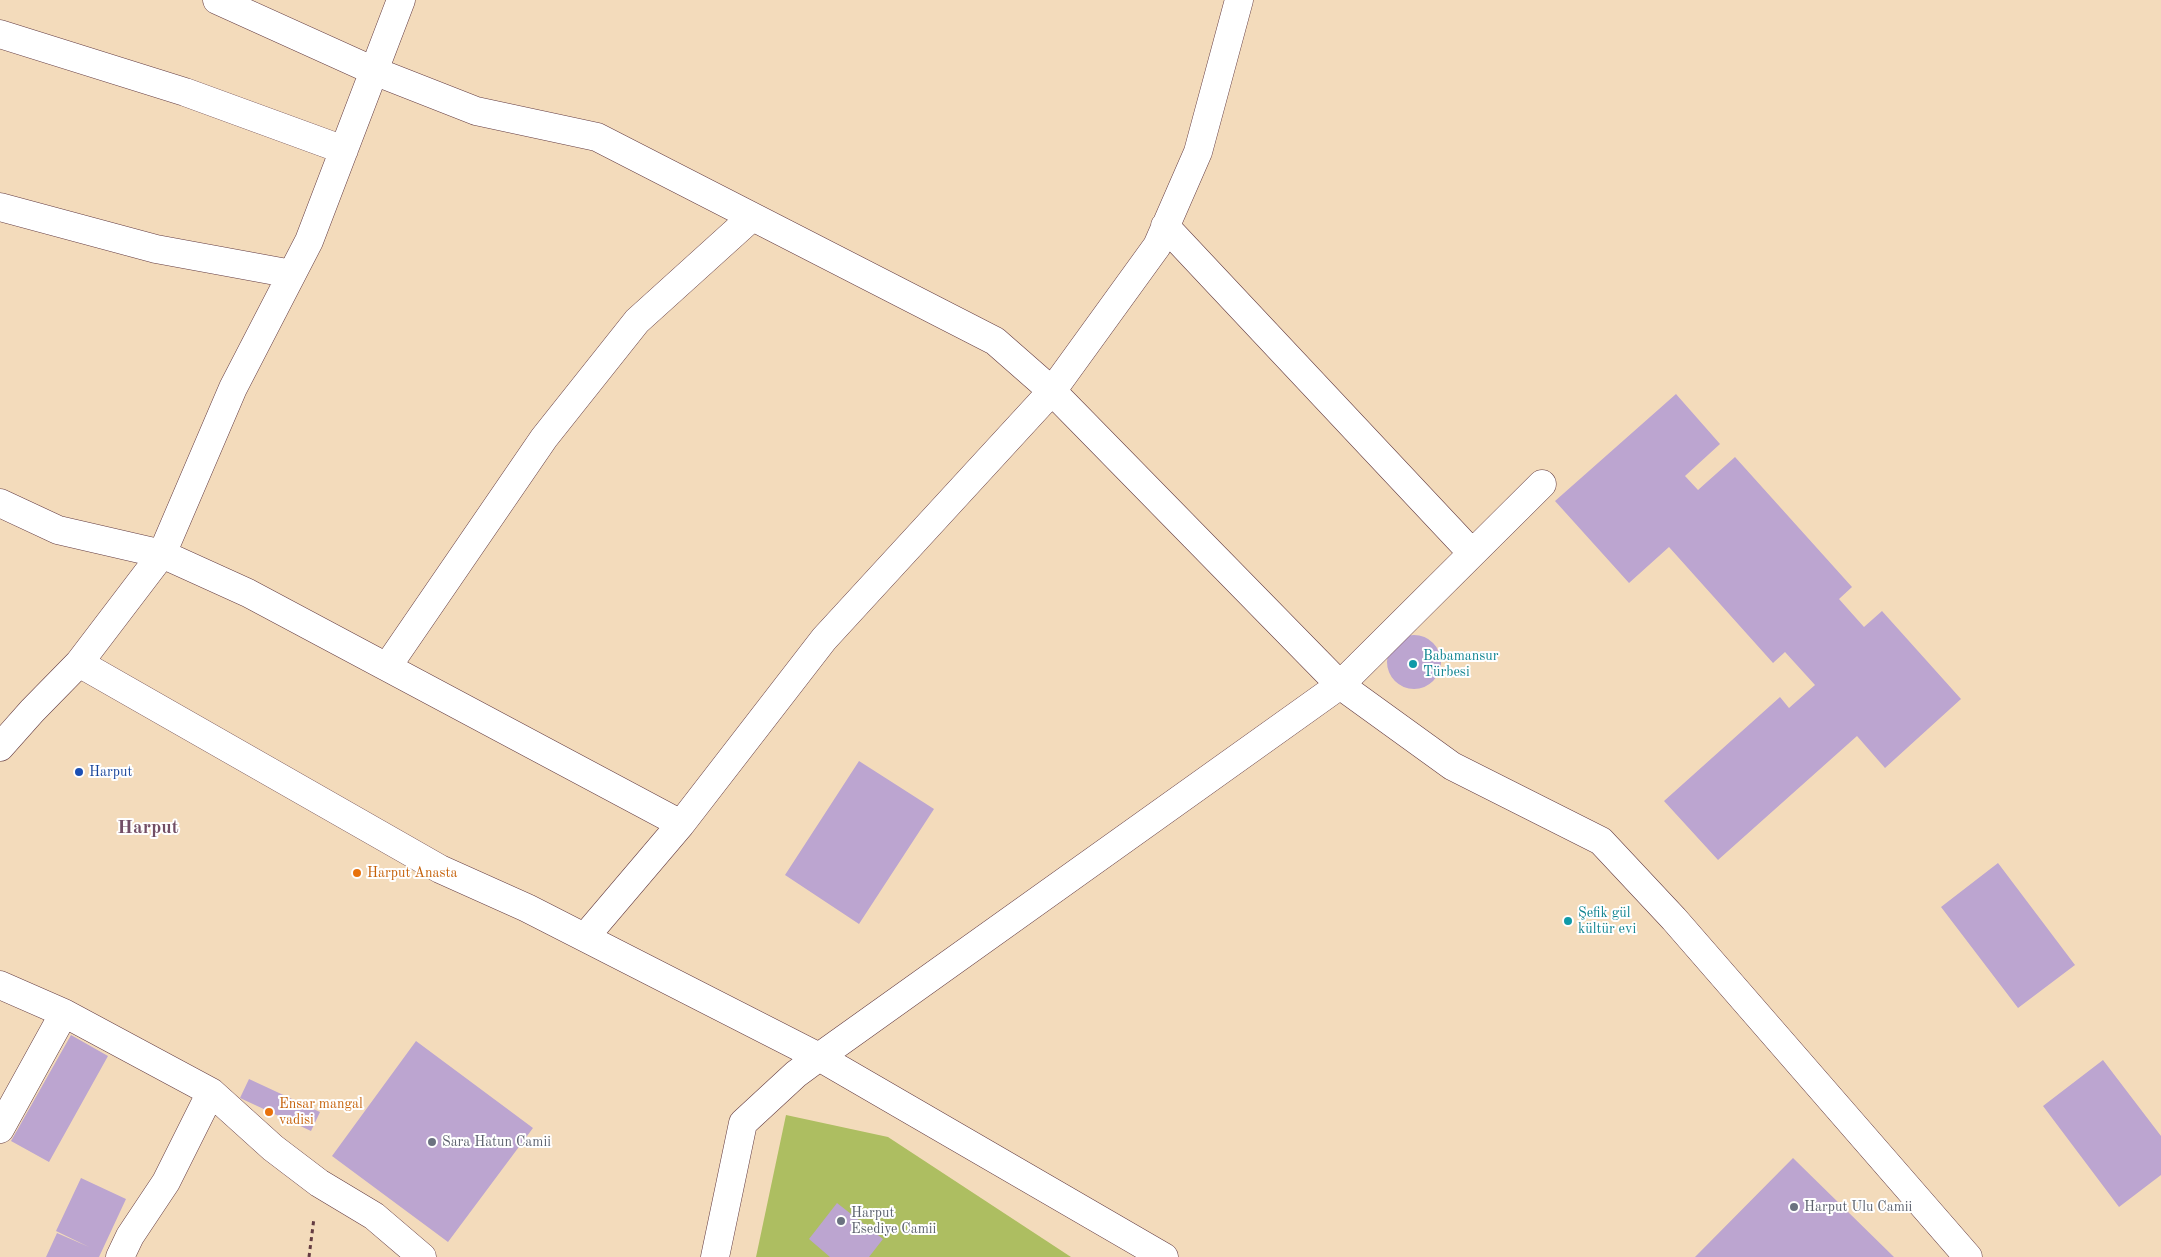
<!DOCTYPE html>
<html>
<head>
<meta charset="utf-8">
<style>
  body { margin:0 }
  canvas { display:block; background:#f3dbbb }
</style>
</head>
<body>
<canvas width="2161" height="1257"></canvas>
<script>
const c = document.querySelector('canvas').getContext('2d');
c.lineJoin = 'round';
function paint(path, color) { c.fillStyle = color; c.fill(path, 'evenodd'); }
const shape = rows => new Path2D(rows.map(r => 'M' + r).join(''));
function trace(path, color, width, dash) { c.strokeStyle = color; c.lineWidth = width; c.lineCap = dash ? 'butt' : 'round'; c.setLineDash(dash || []); c.stroke(path); }
function drawText(font, color, halo, rows, align = 'center') {
  c.font = font + ' "Old Standard TT",serif'; c.lineWidth = 4; c.setLineDash([]); c.textBaseline = 'middle'; c.strokeStyle = halo; c.fillStyle = color; for (const [text, x, y, turn = 0] of rows) {
    c.save(); c.translate(x, y); c.rotate((+turn || 0) * Math.PI / 180); c.textAlign = isNaN(turn) ? turn : align; if (halo) c.strokeText(text, 0, 0); c.fillText(text, 0, 0); c.restore();
  }
}
const green = shape([
  [786,1115,888,1137,1071,1257,756,1257]
]);
const building = shape([
  [1676,394,1720,444,1685,476,1698,490,1735,457,1852,587,1839,599,1864,627,1882,611,1961,699,1885,768,1857,736,1718,860,1664,801,1780,697,1789,708,1815,685,1785,652,1773,663,1669,547,1629,583,1555,501],
  '1387 662a27 27 0 1 1 54 0a27 27 0 1 1-54 0Z',
  [859,761,934,809,859,924,785,875],
  [1998,863,2075,965,2018,1008,1941,907],
  [71,1035,108,1056,49,1162,11,1141],
  [416,1041,533,1128,448,1242,332,1156],
  [2103,1060,2161,1136,2161,1175,2119,1207,2043,1106],
  [249,1079,320,1112,311,1131,240,1098],
  [1793,1158,1894,1257,1695,1257],
  [81,1178,126,1199,99,1257,46,1257,57,1233,89,1247,56,1231],
  [837,1203,883,1239,869,1257,830,1257,809,1239]
]);
const path = shape([
  [309,1257,314,1218]
]);
const minor = shape([
  [217,0,374,71,476,111,597,137,995,341,1052,391,1340,685,1452,766,1601,841,1674,919,1968,1257],
  [0,34,185,92,344,150],
  [0,207,156,249,292,274],
  [1165,226,1472,553],
  [0,503,58,530,162,554,248,593,681,824],
  [79,663,440,869,527,908,819,1057,1164,1257],
  [387,667,544,438,637,321,752,217],
  [0,747,32,711,79,663,162,554,233,388,309,241,401,0],
  [585,937,681,824,824,639,1052,391,1157,246,1198,152,1239,0],
  [0,985,64,1013,0,1129],
  [64,1013,211,1092],
  [120,1257,130,1236,166,1182,211,1092,273,1148,319,1183,374,1216,422,1257],
  [715,1257,743,1123,796,1074,819,1057,1340,685,1542,484]
]);
const markers = [
  [1413,664,5,"#0f9aa8"],
  [79,772,5,"#1a4fb4"],
  [357,873,5,"#e8710a"],
  [1568,921,5,"#0f9aa8"],
  [269,1112,5,"#e8710a"],
  [432,1142,5,"#6b7280"],
  [1794,1207,5,"#6b7280"],
  [841,1221,5,"#6b7280"]
];
const cultureNames = [
  ["Babamansur",1423,656],
  ["Türbesi",1423,672],
  ["Şefik gül",1578,913],
  ["kültür evi",1578,929]
];
const transitNames = [
  ["Harput",89,772]
];
const foodNames = [
  ["Harput Anasta",367,873],
  ["Ensar mangal",279,1104],
  ["vadisi",279,1120]
];
const worshipNames = [
  ["Sara Hatun Camii",442,1142],
  ["Harput Ulu Camii",1804,1207],
  ["Harput",851,1213],
  ["Esediye Camii",851,1229]
];
const districtNames = [
  ["Harput",148,828]
];
paint(green, '#adbe61');
paint(building, '#bca5d0');
trace(minor, '#633b41', 29);
trace(path, '#633b41', 3, [4, 4]);
trace(minor, '#fff', 28);
for (const [x, y, r, color] of markers) { const dot = new Path2D(); dot.arc(x, y, r, 0, 2 * Math.PI); c.fillStyle = color; c.fill(dot); trace(dot, '#fff', 2); }
drawText('14px', '#0d838f', '#fff', cultureNames, 'left');
drawText('14px', '#164399', '#fff', transitNames, 'left');
drawText('14px', '#c56008', '#fff', foodNames, 'left');
drawText('14px', '#5b616d', '#fff', worshipNames, 'left');
drawText('bold 19px', '#724e65', '#fff', districtNames);
</script>
</body>
</html>
